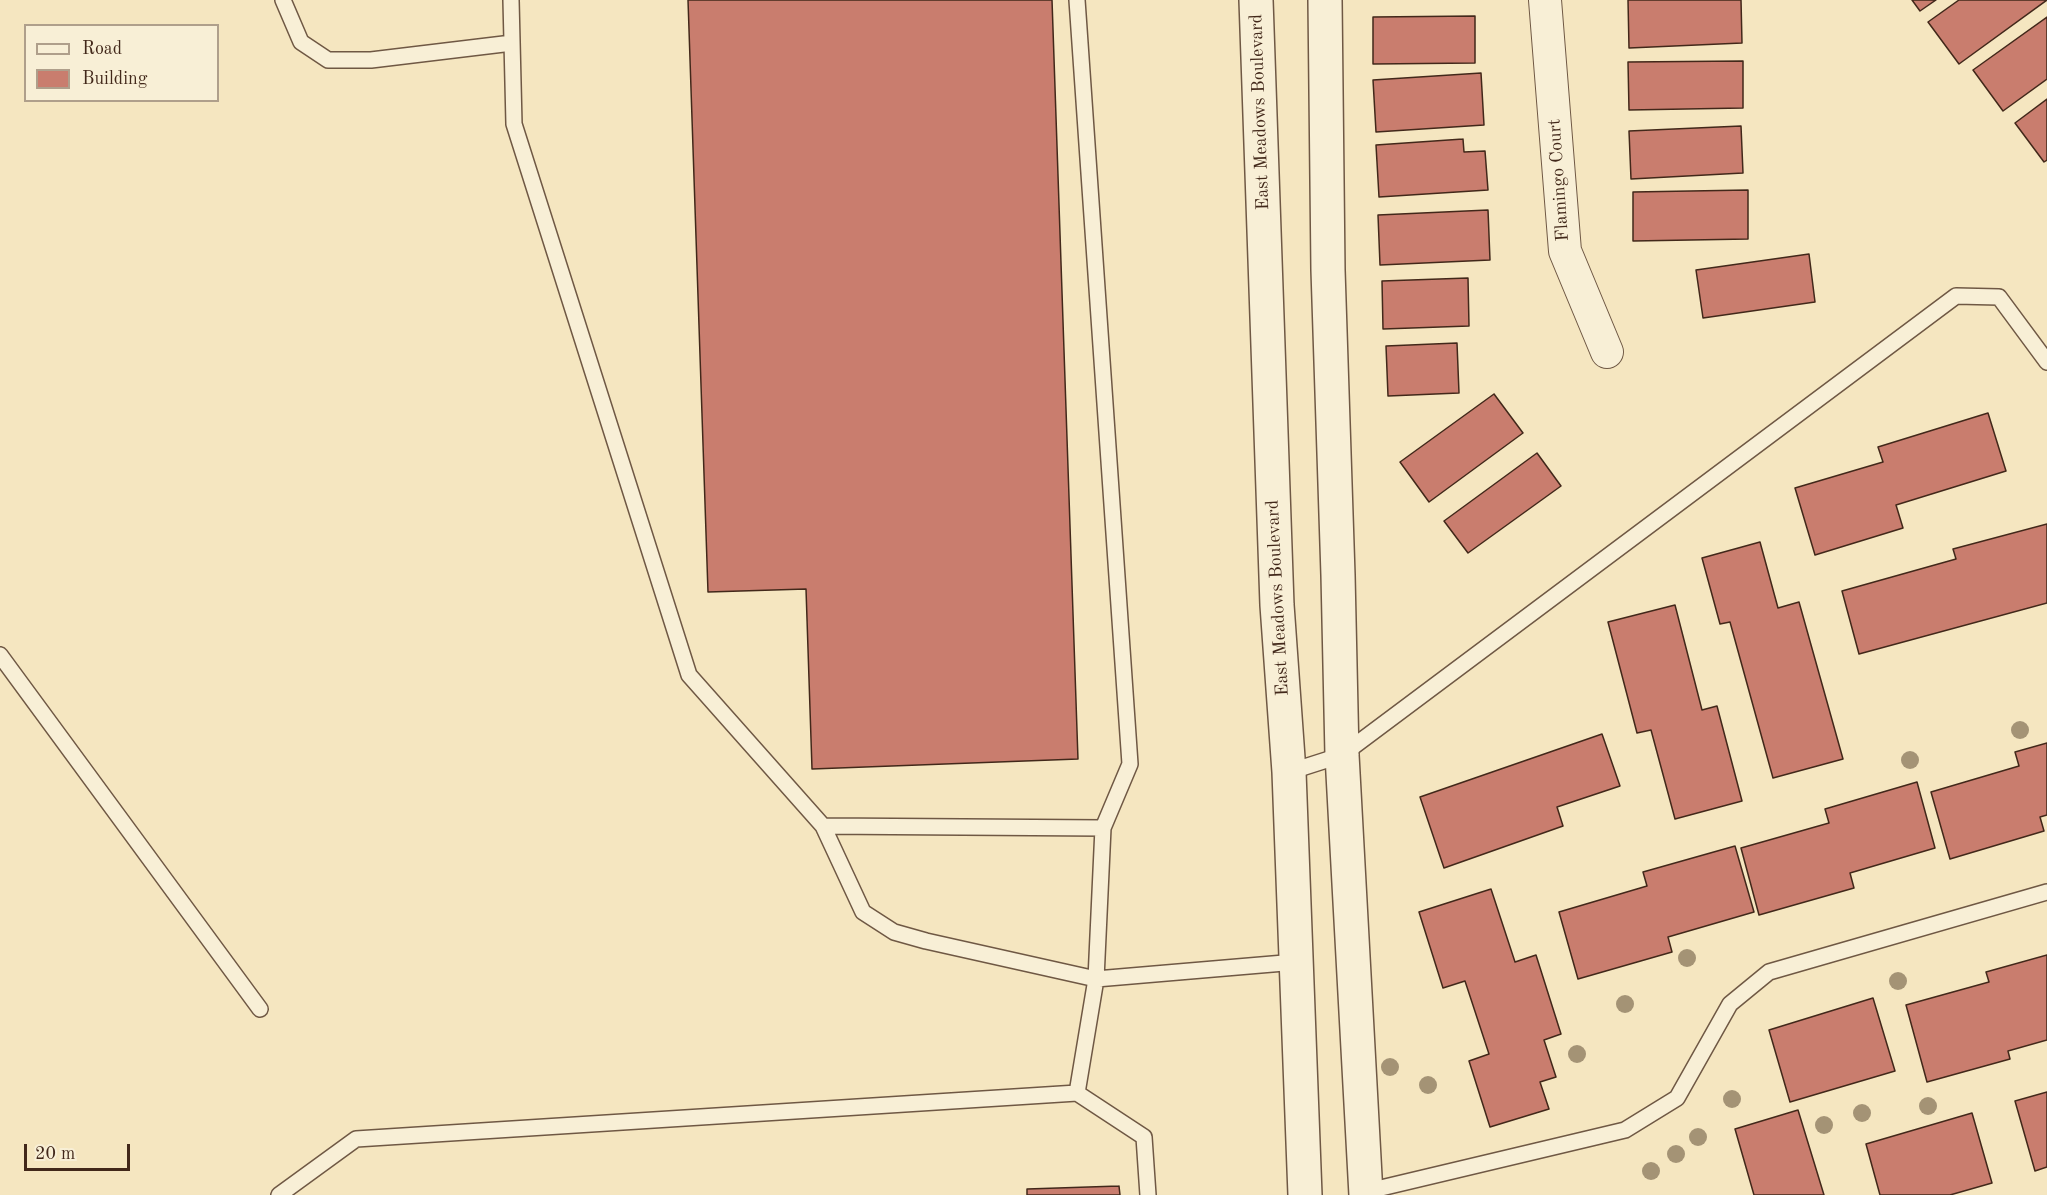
<!DOCTYPE html>
<html>
<head>
<meta charset="utf-8">
<style>
  body { margin:0 }
  #map { position:relative; width:2047px; height:1195px; overflow:hidden; background:#f5e6c0; font-family:"Old Standard TT",serif }
  canvas { display:block }
  .legend { position:absolute; left:24px; top:24px; width:195px; height:78px; box-sizing:border-box; background:#f8efd6; border:2px solid #af9f8b; margin:0; padding:8px 10px; list-style:none; font-size:18px; color:#42281a }
  .legend li { display:flex; align-items:center; gap:12px; height:30px }
  .legend b { width:30px; border:2px solid #af9f8b }
  .scale { position:absolute; left:24px; top:1144px; width:106px; height:27px; box-sizing:border-box; border:3px solid #42281a; border-top:0; padding-left:8px; font-size:18px; line-height:21px; white-space:nowrap; color:#42281a; -webkit-text-stroke:4px #f8efd6; paint-order:stroke }
</style>
</head>
<body>
<div id="map">
<canvas width="2047" height="1195"></canvas>
<ul class="legend">
<li><b style="height:8px;background:#f8efd6"></b>Road</li>
<li><b style="height:16px;background:#c97d6e"></b>Building</li>
</ul>
<div class="scale">20 m</div>
</div>
<script>
const c = document.querySelector('canvas').getContext('2d');
c.lineJoin = 'round';
function paint(path, color) { c.fillStyle = color; c.fill(path, 'evenodd'); }
const shape = rows => new Path2D(rows.map(r => 'M' + r).join(''));
function trace(path, color, width, dash) { c.strokeStyle = color; c.lineWidth = width; c.lineCap = dash ? 'butt' : 'round'; c.setLineDash(dash || []); c.stroke(path); }
function drawText(font, color, halo, rows, align = 'center') {
  c.font = font + ' "Old Standard TT",serif'; c.lineWidth = 4.5; c.setLineDash([]); c.textBaseline = 'middle'; c.strokeStyle = halo; c.fillStyle = color; for (const [text, x, y, turn = 0] of rows) {
    c.save(); c.translate(x, y); c.rotate((+turn || 0) * Math.PI / 180); c.textAlign = isNaN(turn) ? turn : align; if (halo) c.strokeText(text, 0, 0); c.fillText(text, 0, 0); c.restore();
  }
}
const building = shape([
  [688,0,1052,0,1078,759,812,769,806,589,708,592,688,0],
  [1628,0,1741,0,1742,43,1629,48,1628,0],
  [1912,0,1936,0,1920,11,1912,0],
  [1959,0,2047,0,1959,64,1928,22,1959,0],
  [1475,16,1475,63,1373,64,1373,17,1475,16],
  [2047,17,2047,79,2003,111,1973,70,2047,17],
  [1743,61,1743,108,1629,110,1628,62,1743,61],
  [1481,73,1484,125,1376,132,1373,80,1481,73],
  [2047,99,2047,160,2044,162,2015,123,2047,99],
  [1741,126,1743,173,1631,179,1629,131,1741,126],
  [1463,139,1464,152,1485,151,1488,190,1379,197,1376,145,1463,139],
  [1748,190,1748,239,1633,241,1633,192,1748,190],
  [1488,210,1490,260,1380,265,1378,215,1488,210],
  [1809,254,1815,302,1703,318,1696,270,1809,254],
  [1468,278,1469,326,1383,329,1382,281,1468,278],
  [1457,343,1459,393,1388,396,1386,346,1457,343],
  [1494,394,1523,433,1429,502,1400,462,1494,394],
  [1988,413,2006,471,1896,505,1903,528,1815,555,1795,488,1883,462,1878,447,1988,413],
  [1537,453,1561,486,1468,553,1444,521,1537,453],
  [2047,524,2047,603,1859,654,1842,591,1956,559,1953,549,2047,524],
  [1760,542,1778,608,1799,602,1843,759,1773,778,1730,622,1720,624,1702,558,1760,542],
  [1675,605,1702,710,1717,706,1742,801,1675,819,1651,730,1637,733,1608,622,1675,605],
  [1602,734,1620,786,1557,807,1563,826,1444,868,1420,797,1602,734],
  [2047,743,2047,815,2040,817,2044,831,1950,859,1931,792,2019,766,2015,752,2047,743],
  [1917,782,1935,848,1850,873,1854,888,1759,915,1741,848,1829,823,1825,809,1917,782],
  [1735,846,1754,912,1668,937,1672,952,1578,979,1559,912,1647,886,1643,872,1735,846],
  [1491,889,1515,962,1536,955,1561,1034,1544,1040,1556,1077,1540,1082,1549,1109,1490,1127,1469,1061,1489,1054,1465,981,1443,988,1419,912,1491,889],
  [2047,955,2047,1040,2008,1051,2010,1059,1927,1082,1906,1005,1989,982,1986,972,2047,955],
  [1873,998,1895,1071,1790,1102,1769,1030,1873,998],
  [2047,1092,2047,1167,2035,1171,2015,1101,2047,1092],
  [1798,1110,1824,1195,1754,1195,1735,1129,1798,1110],
  [1972,1113,1992,1183,1950,1195,1880,1195,1866,1144,1972,1113],
  [1119,1186,1120,1195,1027,1195,1027,1189,1119,1186]
]);
const service = shape([
  [283,0,301,42,328,60,371,60,512,43],
  [511,0,514,124,689,675,823,826,1103,828],
  [0,655,260,1009],
  [1289,772,1342,755,1956,296,1999,297,2047,362],
  [823,826,863,912,894,932,926,941,1096,979,1103,828,1130,764,1077,0],
  [1364,1192,1625,1130,1677,1098,1730,1004,1769,972,2047,892],
  [279,1195,356,1139,1077,1093],
  [1148,1195,1144,1137,1077,1093,1096,979,1296,962]
]);
const minor = shape([
  [1545,0,1565,251,1607,352]
]);
const tertiary = shape([
  [1256,0,1277,605,1289,772,1305,1195],
  [1325,0,1328,270,1338,575,1342,755,1366,1195]
]);
const trees = [
  [2020,730],
  [1910,760],
  [1687,958],
  [1898,981],
  [1625,1004],
  [1577,1054],
  [1390,1067],
  [1428,1085],
  [1732,1099],
  [1928,1106],
  [1862,1113],
  [1824,1125],
  [1698,1137],
  [1676,1154],
  [1651,1171]
];
const streetNames = [
  ["East Meadows Boulevard",1260,112,-92],
  ["Flamingo Court",1559,180,-94],
  ["East Meadows Boulevard",1278,598,-93]
];
paint(building, '#c97d6e');
trace(building, '#42281a', 1.5);
trace(service, '#6f5844', 18);
trace(minor, '#6f5844', 34);
trace(tertiary, '#6f5844', 36);
trace(service, '#f8efd6', 15);
trace(minor, '#f8efd6', 32);
trace(tertiary, '#f8efd6', 33);
c.fillStyle = '#a49375';
for (const [x, y] of trees) { c.beginPath(); c.arc(x, y, 9, 0, 2 * Math.PI); c.fill(); }
drawText('18px', '#42281a', '#f8efd6', streetNames);
</script>
</body>
</html>
